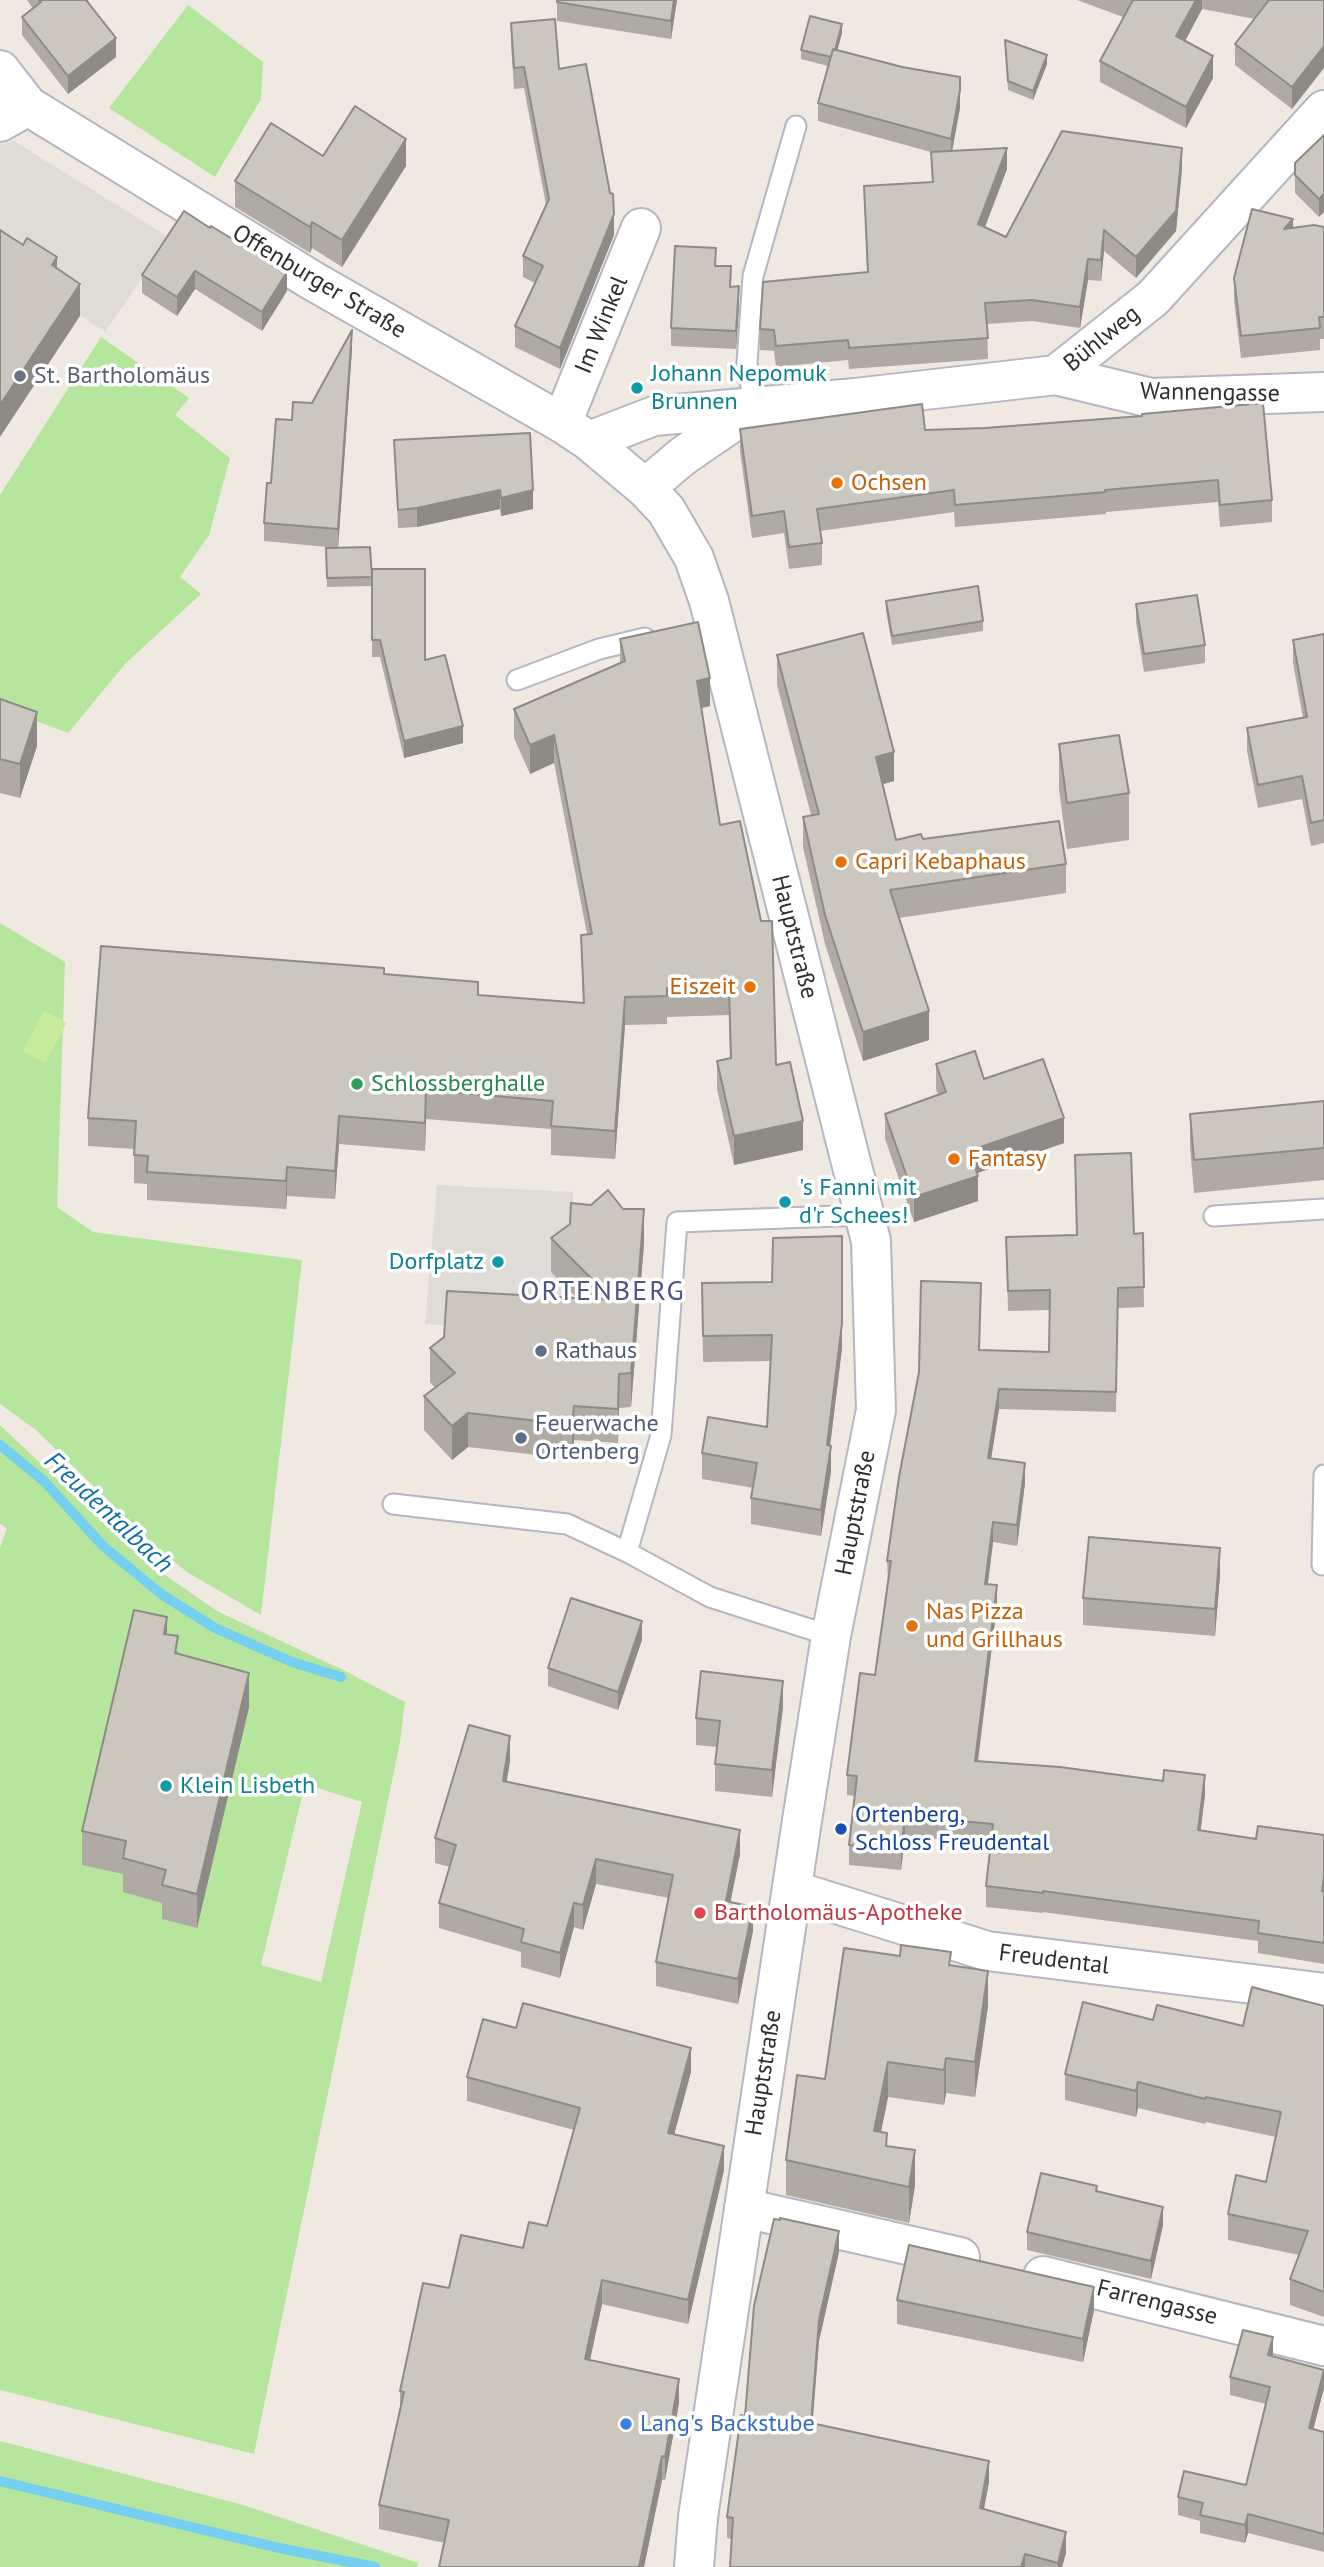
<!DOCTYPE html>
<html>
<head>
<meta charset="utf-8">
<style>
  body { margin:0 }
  canvas { display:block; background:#efe9e1 }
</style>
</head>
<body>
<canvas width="1324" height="2567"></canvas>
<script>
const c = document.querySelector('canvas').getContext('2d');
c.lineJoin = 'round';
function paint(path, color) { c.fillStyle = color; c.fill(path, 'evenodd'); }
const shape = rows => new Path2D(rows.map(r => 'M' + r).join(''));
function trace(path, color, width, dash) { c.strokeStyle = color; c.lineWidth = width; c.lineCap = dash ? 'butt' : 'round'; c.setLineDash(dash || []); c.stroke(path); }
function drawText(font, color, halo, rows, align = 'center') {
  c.font = font + ' "PT Sans",sans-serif'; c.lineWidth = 7; c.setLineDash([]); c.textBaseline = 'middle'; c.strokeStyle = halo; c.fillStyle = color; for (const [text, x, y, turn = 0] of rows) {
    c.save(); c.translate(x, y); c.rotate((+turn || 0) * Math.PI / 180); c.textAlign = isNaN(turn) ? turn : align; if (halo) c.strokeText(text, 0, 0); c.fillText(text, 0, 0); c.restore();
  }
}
const green = shape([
  [188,5,263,62,261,99,215,177,109,108],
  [101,337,189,398,175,415,230,458,209,535,180,577,201,594,126,663,68,733,0,707,0,495],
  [0,923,65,962,57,1207,93,1232,302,1260,261,1615,187,1572,155,1546,36,1430,0,1404],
  [0,1425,142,1559,217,1611,343,1670,405,1702,400,1742,254,2454,0,2390,0,1548,7,1528,0,1524],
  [305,1784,362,1802,321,1982,261,1965],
  [0,2441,243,2505,418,2563,417,2567,0,2567]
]);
const pitch = shape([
  [44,1011,67,1023,45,1063,23,1051]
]);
const plaza = shape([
  [14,141,170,238,105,332,0,262,0,145],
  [437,1185,573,1192,570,1258,572,1293,568,1332,425,1324]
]);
const stream = shape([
  [0,1445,44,1481,103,1546,161,1594,215,1628,292,1662,341,1677],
  [0,2481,279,2548,375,2567]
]);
const service = shape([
  [755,408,747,363,753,276,796,126],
  [517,680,599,649,645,638],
  [1214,1216,1324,1209],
  [393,1504,567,1524,627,1552,710,1597,831,1636],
  [627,1552,661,1435,677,1222,864,1215],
  [1322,1565,1324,1475]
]);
const minor = shape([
  [0,122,28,106],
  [1056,375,1151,398,1324,392],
  [562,423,641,228],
  [792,1890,987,1951,1324,1993],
  [744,2208,960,2257],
  [1043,2276,1324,2346]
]);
const tertiary = shape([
  [0,70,28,106,313,281,562,423,589,441,645,488,666,510,694,558,709,601,871,1241,876,1410,831,1636,801,1827,698,2517,694,2567],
  [589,441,654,416,855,398,1056,375,1153,298,1324,110],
  [645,488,683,456,750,410]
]);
const wall = shape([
  [27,0,88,0,116,57,68,94,22,35,22,17,33,9],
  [557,0,677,0,671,39,557,21],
  [1077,0,1324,0,1292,109,1235,65,1235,44,1255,19,1202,9,1185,41,1213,78,1186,128,1100,82,1100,61,1123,17],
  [511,23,559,69,614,235,560,369,515,347,515,326,535,283,523,277,523,256,546,205,524,88,514,89,511,44],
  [842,33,837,50,960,108,952,151,1007,169,985,227,1006,237,1182,169,1176,231,1136,278,1104,251,1101,281,1088,280,1080,328,1032,321,987,324,988,359,849,369,848,360,776,367,774,351,760,350,760,329,867,273,864,186,932,183,931,152,818,121,818,103,828,66,801,59,801,50],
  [1005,40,1047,64,1033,100,1008,90],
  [1324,135,1319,217,1295,193,1295,163],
  [323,156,406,166,342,267,312,248,310,253,235,207,235,181],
  [184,211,287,291,262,331,195,289,177,316,142,293,142,275],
  [1293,227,1324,227,1324,339,1320,339,1320,350,1241,358,1234,300,1234,278],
  [716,266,731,287,739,305,736,349,671,346,671,328],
  [352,349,338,548,264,541,264,523,271,483,292,420,312,403],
  [1142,416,1272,500,1272,522,1220,527,1218,502,1106,512,1106,514,955,527,954,512,820,531,822,543,822,565,789,569,784,533,752,538,740,451,740,429,925,430,985,428],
  [394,440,533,509,501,516,500,509,417,527,398,528],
  [326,548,372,577,425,660,463,743,404,758,380,657,372,657,372,586,327,587],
  [886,601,983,621,983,631,892,645,886,611],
  [1136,604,1205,645,1205,663,1144,672,1136,622],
  [1324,634,1324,843,1311,846,1302,799,1258,808,1247,751,1247,728,1303,718,1293,663,1293,640],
  [620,639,710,706,701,708,720,825,776,1065,803,1150,734,1165,717,1089,717,1061,730,1058,729,1015,667,1017,667,1024,625,1025,615,1159,551,1155,551,1129,426,1119,425,1151,339,1144,335,1199,287,1196,286,1209,147,1200,147,1184,134,1183,134,1149,88,1146,88,1118,384,974,478,995,583,1003,581,935,587,934,554,763,530,774,514,738,514,709,620,663],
  [777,655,894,781,883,784,896,840,923,839,1066,864,1066,893,899,918,929,1040,863,1061,825,944,803,847,803,817,811,815,777,685],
  [0,699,37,746,20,798,0,793],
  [1059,744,1129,793,1129,840,1067,849,1059,790],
  [936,1064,984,1079,1064,1143,977,1173,978,1201,914,1222,885,1139,885,1114,938,1095,936,1089],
  [1324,1101,1324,1180,1194,1193,1190,1147,1190,1114],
  [1075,1155,1134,1234,1143,1233,1144,1307,1118,1308,1116,1412,999,1409,991,1458,1025,1483,1017,1546,993,1542,988,1584,997,1605,978,1762,1205,1795,1200,1831,1256,1839,1324,1835,1324,1964,1258,1953,1258,1941,1043,1912,1043,1913,986,1907,986,1886,991,1844,905,1836,901,1870,849,1865,849,1845,855,1796,847,1795,847,1775,875,1675,888,1581,887,1561,980,1350,1049,1352,1050,1310,1008,1311,1006,1237,1077,1235],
  [551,1238,644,1243,631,1407,619,1408,618,1443,574,1440,572,1459,468,1447,452,1460,424,1430,424,1396,435,1388,430,1382,430,1348,577,1298,551,1272],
  [702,1283,842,1348,830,1446,831,1471,821,1536,751,1524,751,1498,753,1488,702,1479,702,1453,767,1427,770,1361,703,1362],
  [1220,1575,1215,1636,1083,1625,1083,1598],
  [167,1634,178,1653,249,1707,197,1928,162,1919,162,1903,123,1892,123,1874,82,1865,82,1831],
  [642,1640,618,1710,548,1686,548,1668],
  [783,1707,772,1797,715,1791,715,1764,717,1747,696,1745,696,1718],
  [510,1761,506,1781,740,1854,730,1902,753,1931,738,2004,656,1986,656,1962,669,1898,596,1884,583,1930,574,1927,560,1978,521,1967,521,1952,439,1928,439,1903,450,1867,435,1863,435,1838],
  [951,1966,988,2006,975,2097,946,2093,944,2105,888,2097,881,2132,887,2147,915,2185,909,2223,786,2195,786,2160,825,2079],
  [1324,2006,1324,2317,1290,2305,1290,2279,1299,2255,1228,2240,1228,2214,1266,2182,1276,2137,1206,2122,1205,2124,1138,2108,1136,2117,1065,2100,1065,2074,1153,2020,1243,2026],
  [691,2072,674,2135,724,2170,688,2324,602,2304,590,2360,679,2403,665,2480,662,2480,644,2567,439,2567,445,2543,379,2529,379,2505,400,2410,400,2391,449,2288,523,2248,547,2226,574,2130,467,2101,467,2077],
  [1097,2192,1163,2225,1151,2279,1027,2250,1027,2232],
  [839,2252,819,2341,812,2423,989,2482,984,2509,1066,2553,1062,2567,730,2567,732,2539,727,2538,727,2517],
  [897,2300,1094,2310,1083,2362,897,2324],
  [1272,2356,1324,2388,1313,2429,1324,2432,1324,2552,1248,2533,1245,2543,1200,2533,1200,2521,1178,2515,1178,2497,1246,2485,1266,2404,1230,2395,1230,2377]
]);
const shadedWall = shape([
  [674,0,677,0,671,39,671,21],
  [1196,0,1202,0,1202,9,1176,58,1176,36],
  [842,24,842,33,833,67,833,58],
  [116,38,116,57,68,94,68,76],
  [1324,46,1324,68,1292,109,1292,87],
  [1047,55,1047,64,1033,100,1033,91],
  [1213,56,1213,78,1186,128,1186,107],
  [960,90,960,108,951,157,951,139],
  [406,139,406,166,342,267,342,240],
  [1007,148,1007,169,978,245,978,224],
  [1182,148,1182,169,1176,231,1136,278,1136,257],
  [1324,194,1324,212,1319,217,1319,199],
  [614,214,614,235,560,369,560,348],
  [1293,219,1293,241,1284,229],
  [312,222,312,248,310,253,310,227],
  [1104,230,1104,251,1101,281,1101,260],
  [57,257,57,289,52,265],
  [1088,259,1088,280,1080,328,1080,307],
  [195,271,195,289,177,316,177,297],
  [287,272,287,291,262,331,262,312],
  [80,284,80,316,0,437,0,405],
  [739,286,739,305,736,349,736,331],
  [352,330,352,349,338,548,338,529],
  [500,490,500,509,417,527,417,508],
  [533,490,533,509,501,516,501,498],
  [710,678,710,706,697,709,697,681],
  [37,712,37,746,20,798,20,764],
  [463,726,463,743,404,758,404,741],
  [554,735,554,763,530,774,530,745],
  [894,752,894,781,876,786,876,757],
  [625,997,625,1025,615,1159,615,1131],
  [929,1011,929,1040,863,1061,863,1032],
  [426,1090,426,1119,425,1151,425,1123],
  [339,1116,339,1144,335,1199,335,1171],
  [1064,1118,1064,1143,969,1176,969,1151],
  [803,1121,803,1150,734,1165,734,1136],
  [287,1167,287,1196,286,1209,286,1181],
  [978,1176,978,1201,914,1222,914,1197],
  [644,1209,644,1243,631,1407,631,1373],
  [842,1236,842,1348,827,1471,827,1445],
  [619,1374,619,1408,618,1443,618,1409],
  [999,1389,999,1409,988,1478,988,1458],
  [574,1406,574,1440,572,1459,572,1425],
  [468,1413,468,1447,452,1460,452,1426],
  [831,1446,831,1471,821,1536,821,1510],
  [1025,1463,1025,1483,1017,1546,1017,1525],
  [993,1522,993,1542,985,1604,985,1584],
  [1220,1548,1220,1575,1215,1636,1215,1609],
  [997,1585,997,1605,975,1782,975,1761],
  [167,1617,167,1651,164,1634],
  [642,1621,642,1640,618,1710,618,1692],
  [249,1673,249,1707,197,1928,197,1894],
  [783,1681,783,1707,772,1797,772,1770],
  [510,1736,510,1761,503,1805,503,1781],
  [1205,1775,1205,1795,1198,1851,1198,1830],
  [905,1816,905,1836,901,1870,901,1850],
  [740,1830,740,1854,726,1925,726,1901],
  [596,1859,596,1884,583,1930,583,1905],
  [574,1903,574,1927,560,1978,560,1953],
  [753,1907,753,1931,738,2004,738,1979],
  [988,1971,988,2006,975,2097,975,2062],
  [691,2048,691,2072,668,2157,668,2133],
  [946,2058,946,2093,944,2105,944,2070],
  [888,2062,888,2097,874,2166,874,2131],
  [1138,2082,1138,2108,1136,2117,1136,2091],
  [724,2146,724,2170,688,2324,688,2300],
  [915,2150,915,2185,909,2223,909,2187],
  [1163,2207,1163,2225,1151,2279,1151,2261],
  [839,2231,839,2252,819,2341,811,2444,811,2423,819,2320],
  [602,2280,602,2304,585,2383,585,2359],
  [1094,2287,1094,2310,1083,2362,1083,2339],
  [1273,2337,1273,2355,1268,2373,1268,2355],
  [1324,2370,1324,2388,1309,2446,1309,2428],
  [679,2379,679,2403,665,2480,665,2457],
  [662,2456,662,2480,644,2567,639,2567],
  [989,2461,989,2482,980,2529,980,2508],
  [1248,2514,1248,2533,1245,2543,1245,2525],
  [1066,2532,1066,2553,1062,2567,1058,2567,1058,2563],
  [1025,2554,1025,2567,1021,2567]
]);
const building = shape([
  [39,0,86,0,116,38,68,76,22,17,41,2,39,0],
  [557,0,674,0,671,21,557,2,557,0],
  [1133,0,1196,0,1176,36,1213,56,1186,107,1100,61,1133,0],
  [1268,0,1324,0,1324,46,1292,87,1235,44,1269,0,1268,0],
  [810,16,842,24,835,50,833,49,831,57,801,50,810,16],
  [555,19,559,69,586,64,610,193,613,194,614,214,560,348,515,326,543,266,523,256,549,199,524,67,514,68,511,23,555,19],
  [1005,40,1047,55,1033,91,1008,81,1005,40],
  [833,49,902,67,960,77,960,90,951,139,818,103,833,49],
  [355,106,406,139,342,240,312,222,310,227,235,181,271,123,323,156,355,106],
  [1062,131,1182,148,1176,211,1136,257,1104,230,1101,260,1088,259,1080,307,1032,300,985,303,988,338,849,348,848,340,776,346,774,330,760,329,763,282,868,272,864,186,933,182,931,152,1007,148,978,224,1006,237,1062,131],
  [1324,135,1324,194,1319,199,1295,175,1295,163,1324,135],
  [1252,209,1293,219,1284,229,1314,225,1324,227,1324,317,1319,317,1320,328,1241,336,1234,278,1252,209],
  [184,211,210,228,211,226,287,272,262,312,195,271,177,297,142,275,184,211],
  [0,230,23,245,27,238,57,257,52,265,80,284,0,405,0,230],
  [675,246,716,248,715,266,731,266,730,287,739,286,736,331,671,328,675,246],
  [352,330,338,529,264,523,267,483,271,483,276,419,292,420,293,402,312,403,352,330],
  [1263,403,1272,500,1220,505,1218,480,1105,490,1106,492,955,505,954,490,817,509,822,543,789,547,784,511,752,516,740,429,922,404,925,430,985,428,1142,416,1142,414,1263,403],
  [530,433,533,490,501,498,500,490,417,508,398,510,394,440,530,433],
  [370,547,372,577,327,578,326,548,370,547],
  [372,569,425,569,425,660,445,655,463,726,404,741,380,640,372,640,372,569],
  [978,586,983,621,892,636,886,601,978,586],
  [1197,595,1205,645,1144,654,1136,604,1197,595],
  [698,622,710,678,697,681,720,825,740,821,761,921,772,921,776,1065,790,1062,803,1121,734,1136,717,1061,731,1058,729,987,667,988,667,996,625,997,615,1131,551,1126,553,1101,426,1090,425,1123,339,1116,335,1171,287,1167,286,1181,147,1172,148,1156,134,1155,136,1121,88,1118,101,946,384,968,384,974,478,982,478,995,584,1003,581,935,592,934,554,735,530,745,514,709,625,661,620,639,698,622],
  [863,633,894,752,876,757,896,840,921,834,923,839,1059,821,1066,864,890,890,929,1011,863,1032,825,915,803,817,819,814,777,655,863,633],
  [1324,634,1324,820,1311,823,1302,776,1258,785,1247,728,1307,717,1293,640,1324,634],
  [0,699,37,712,20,764,0,759,0,699],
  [1119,735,1129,793,1067,803,1059,744,1119,735],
  [975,1051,984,1079,1043,1059,1064,1118,969,1151,978,1176,914,1197,885,1114,946,1092,936,1064,975,1051],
  [1324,1101,1324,1148,1194,1160,1190,1114,1324,1101],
  [1131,1153,1134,1234,1143,1233,1144,1287,1118,1288,1116,1392,999,1389,988,1458,1025,1463,1017,1525,993,1522,985,1584,997,1585,975,1761,1060,1767,1163,1781,1164,1770,1205,1775,1198,1830,1256,1839,1258,1826,1324,1835,1324,1877,1322,1891,1324,1891,1324,1943,1258,1933,1259,1921,1043,1891,1043,1893,986,1886,993,1824,905,1816,901,1850,849,1845,857,1776,847,1775,860,1673,875,1675,891,1561,887,1561,899,1477,919,1372,921,1281,981,1283,979,1350,1049,1352,1050,1290,1008,1291,1006,1237,1077,1235,1075,1155,1131,1153],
  [608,1190,623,1209,644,1209,631,1373,619,1374,618,1409,574,1406,572,1425,468,1413,452,1426,424,1396,455,1373,430,1348,444,1337,447,1291,613,1300,551,1238,570,1224,571,1203,591,1205,608,1190],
  [842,1236,842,1323,827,1445,831,1446,821,1510,751,1498,757,1463,702,1453,708,1417,767,1427,772,1335,703,1336,702,1283,772,1282,773,1238,842,1236],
  [1089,1537,1220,1548,1215,1609,1083,1598,1089,1537],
  [571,1598,642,1621,618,1692,548,1668,571,1598],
  [134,1610,167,1617,164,1634,178,1636,175,1653,249,1673,197,1894,162,1885,166,1870,123,1858,126,1841,82,1831,134,1610],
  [701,1671,783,1681,772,1770,715,1764,720,1721,696,1718,701,1671],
  [469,1725,510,1736,503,1781,740,1830,726,1901,753,1907,738,1979,656,1962,673,1875,596,1859,583,1905,574,1903,560,1953,521,1942,524,1929,439,1903,456,1845,435,1838,469,1725],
  [901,1945,951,1952,949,1965,988,1971,975,2062,946,2058,944,2070,888,2062,874,2131,887,2133,886,2146,915,2150,909,2187,786,2160,797,2075,825,2079,844,1948,900,1956,901,1945],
  [1252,1987,1324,2006,1324,2292,1290,2279,1308,2231,1228,2214,1236,2175,1266,2182,1281,2112,1206,2097,1205,2099,1138,2082,1136,2091,1065,2074,1083,2002,1153,2020,1157,2005,1243,2026,1252,1987],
  [523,2003,691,2048,668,2133,724,2146,688,2300,602,2280,585,2359,679,2379,665,2457,662,2456,639,2567,439,2567,449,2520,379,2505,404,2392,400,2391,423,2283,449,2288,461,2235,523,2248,529,2222,547,2226,580,2108,467,2077,483,2019,516,2028,523,2003],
  [1041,2173,1097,2186,1096,2191,1163,2207,1151,2261,1027,2232,1041,2173],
  [780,2218,839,2231,819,2320,811,2423,989,2461,980,2508,1066,2532,1058,2563,1025,2554,1021,2567,730,2567,733,2518,727,2517,741,2415,745,2416,754,2306,774,2219,780,2220,780,2218],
  [909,2245,1094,2287,1083,2339,897,2300,909,2245],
  [1243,2330,1273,2337,1268,2355,1324,2370,1309,2428,1324,2432,1324,2534,1248,2514,1245,2525,1200,2515,1203,2503,1178,2497,1184,2471,1246,2485,1270,2387,1230,2377,1243,2330]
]);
const markers = [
  [20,376,7,"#6b7280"],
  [637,388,7,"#0f9aa8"],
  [837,483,7,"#e8710a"],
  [841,862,7,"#e8710a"],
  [750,987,7,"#e8710a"],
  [357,1084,7,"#2e9e5b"],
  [954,1159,7,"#e8710a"],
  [785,1202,7,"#0f9aa8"],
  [498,1262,7,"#0f9aa8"],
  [541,1351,7,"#5c6f8a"],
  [521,1438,7,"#5c6f8a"],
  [912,1626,7,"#e8710a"],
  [166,1786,7,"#0f9aa8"],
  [841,1829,7,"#1a4fb4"],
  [700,1913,7,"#e0444e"],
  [626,2424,7,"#3f7fe0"]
];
const streetNames = [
  ["Offenburger Straße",319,282,31],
  ["Im Winkel",602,325,-68],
  ["Bühlweg",1102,339,-39],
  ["Wannengasse",1210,393,1],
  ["Hauptstraße",794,937,76],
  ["Hauptstraße",856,1513,-79],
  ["Freudental",1054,1960,7],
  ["Hauptstraße",764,2073,-81],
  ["Farrengasse",1157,2303,14]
];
const cultureNames = [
  ["Johann Nepomuk",651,374],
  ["Brunnen",651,402],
  ["'s Fanni mit",799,1188],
  ["d'r Schees!",799,1216],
  ["Dorfplatz",484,1262,"right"],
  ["Klein Lisbeth",180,1786]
];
const worshipNames = [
  ["St. Bartholomäus",34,376]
];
const foodNames = [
  ["Ochsen",851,483],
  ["Capri Kebaphaus",855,862],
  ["Eiszeit",736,987,"right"],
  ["Fantasy",968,1159],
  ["Nas Pizza",926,1612],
  ["und Grillhaus",926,1640]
];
const leisureNames = [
  ["Schlossberghalle",371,1084]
];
const serviceNames = [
  ["Rathaus",555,1351],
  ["Feuerwache",535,1424],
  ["Ortenberg",535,1452]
];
const transitNames = [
  ["Ortenberg,",855,1815],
  ["Schloss Freudental",855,1843]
];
const healthNames = [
  ["Bartholomäus-Apotheke",714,1913]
];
const shopNames = [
  ["Lang's Backstube",640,2424]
];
const waterNames = [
  ["Freudentalbach",108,1513,43]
];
const quarterNames = [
  ["ORTENBERG",603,1292]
];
paint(green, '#b6e59e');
paint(pitch, '#c9ec9a');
paint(plaza, '#dfdcd8');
trace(stream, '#75cff0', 10);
trace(service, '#b4b7c1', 23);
trace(minor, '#b4b7c1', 42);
trace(tertiary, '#b4b7c1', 42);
trace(service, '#fff', 19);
trace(minor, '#fff', 38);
trace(tertiary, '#fff', 38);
paint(wall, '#afaba4');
paint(shadedWall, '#8e8b86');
paint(building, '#cbc7bf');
trace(building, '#8e8b86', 2);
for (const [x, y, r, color] of markers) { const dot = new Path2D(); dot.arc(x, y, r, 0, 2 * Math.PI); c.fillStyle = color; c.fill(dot); trace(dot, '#fff', 2.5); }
drawText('24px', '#2e2e2e', '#fff', streetNames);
drawText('24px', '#0d838f', '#fff', cultureNames, 'left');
drawText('24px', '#5b616d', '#fff', worshipNames, 'left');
drawText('24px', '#c56008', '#fff', foodNames, 'left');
drawText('24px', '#27864d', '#fff', leisureNames, 'left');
drawText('24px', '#4e5e75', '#fff', serviceNames, 'left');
drawText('24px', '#164399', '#fff', transitNames, 'left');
drawText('24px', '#be3a42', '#fff', healthNames, 'left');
drawText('24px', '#366cbe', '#fff', shopNames, 'left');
drawText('italic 26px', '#0d6fa3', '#fff', waterNames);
c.letterSpacing = '2px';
drawText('28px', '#4d5680', '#fff', quarterNames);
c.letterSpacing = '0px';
</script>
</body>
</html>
